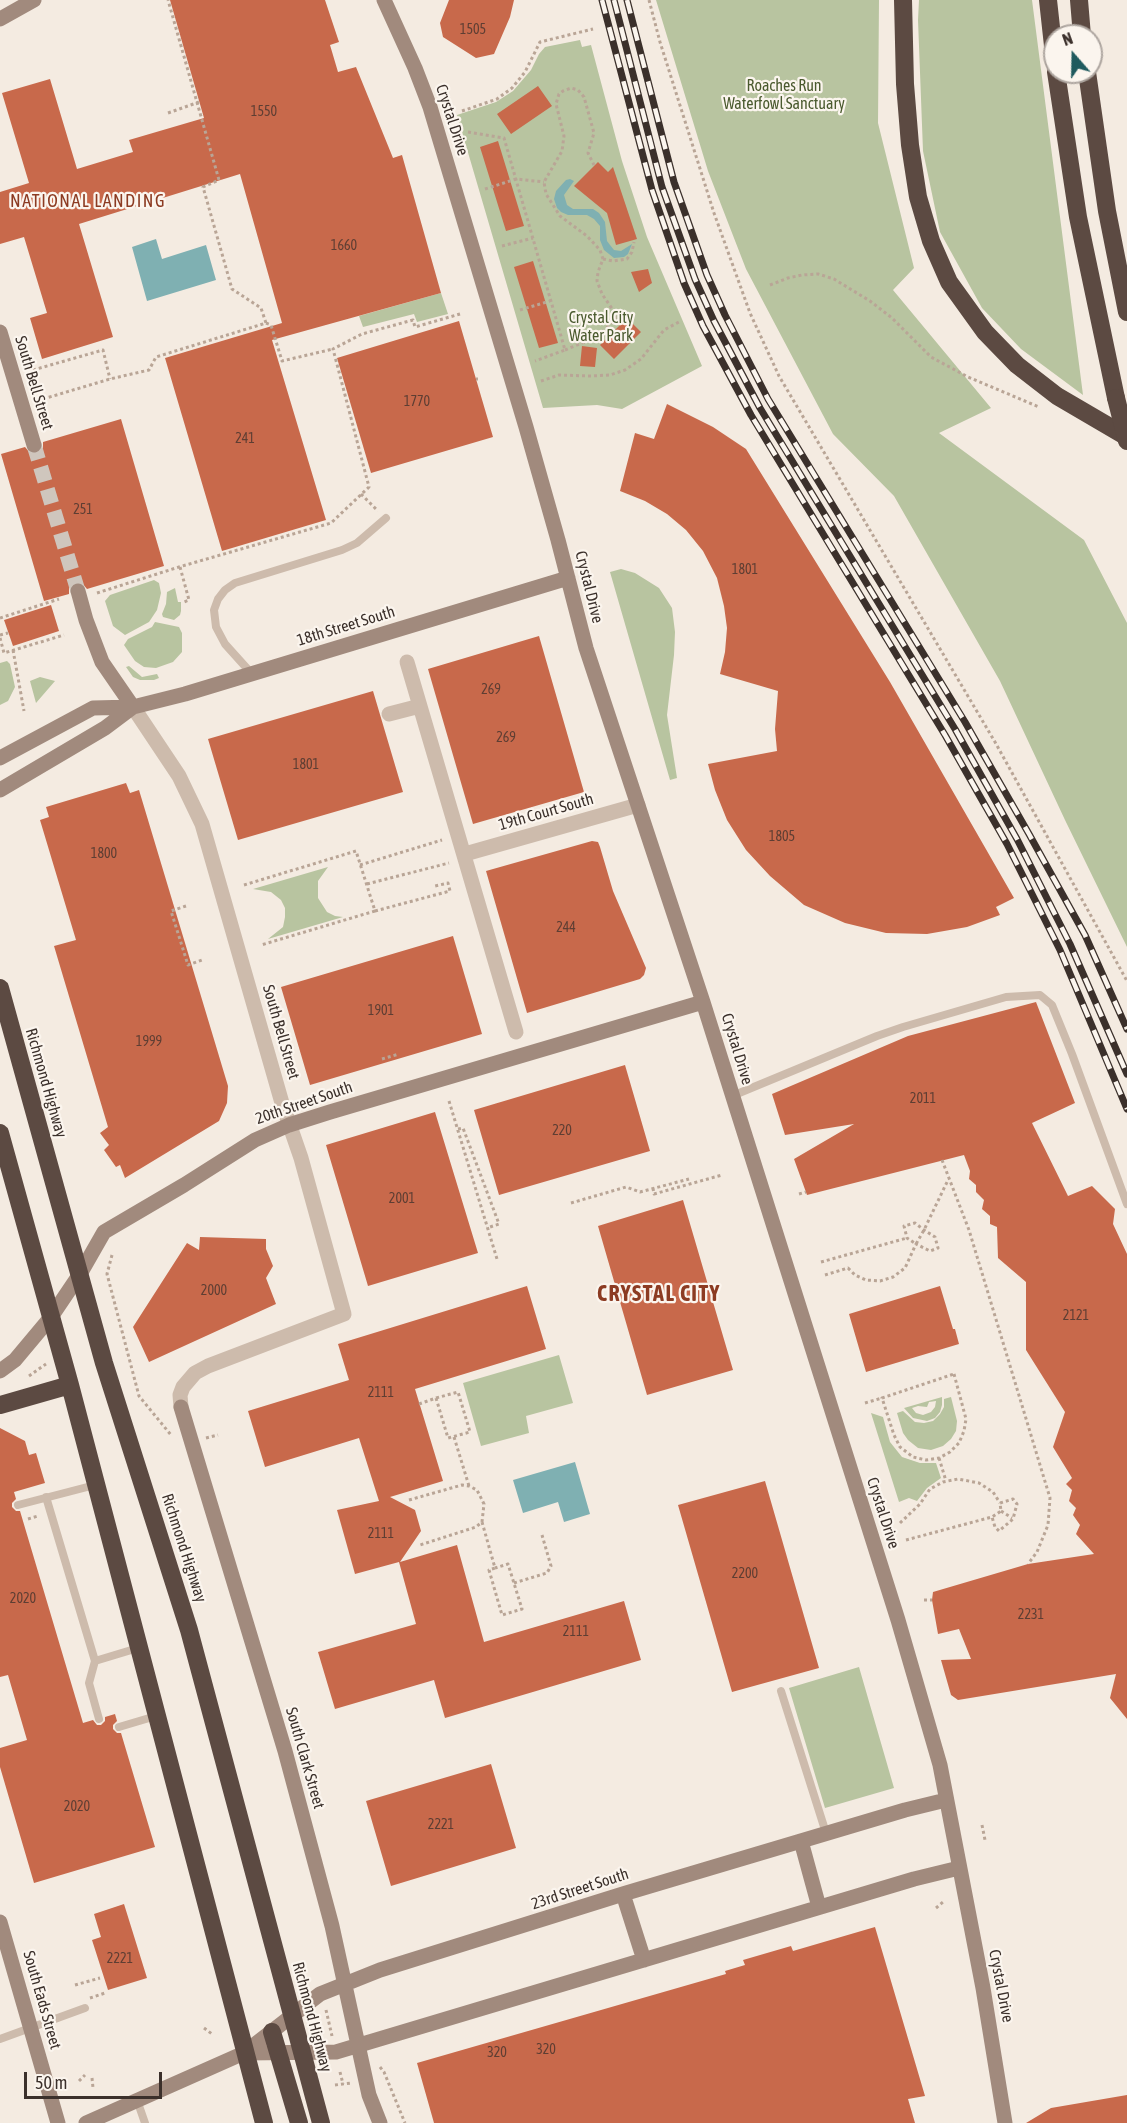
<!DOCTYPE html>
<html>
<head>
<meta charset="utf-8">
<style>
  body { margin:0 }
  #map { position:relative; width:1127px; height:2123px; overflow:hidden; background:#f4ebe1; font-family:"Asap Condensed",sans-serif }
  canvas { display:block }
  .north { position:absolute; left:1043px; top:24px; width:60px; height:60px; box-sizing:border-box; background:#fbf5ee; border:2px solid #aea6a0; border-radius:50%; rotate:340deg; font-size:16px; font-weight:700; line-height:24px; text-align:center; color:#3b302b }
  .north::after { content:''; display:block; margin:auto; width:21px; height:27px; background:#1f5a5e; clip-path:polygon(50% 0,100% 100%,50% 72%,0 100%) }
  .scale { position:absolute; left:24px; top:2072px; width:138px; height:27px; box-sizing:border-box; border:3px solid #3b302b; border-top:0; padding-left:8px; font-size:18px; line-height:21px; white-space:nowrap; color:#3b302b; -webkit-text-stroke:4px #fbf5ee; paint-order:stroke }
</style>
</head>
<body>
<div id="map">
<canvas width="1127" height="2123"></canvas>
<div class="north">N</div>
<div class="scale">50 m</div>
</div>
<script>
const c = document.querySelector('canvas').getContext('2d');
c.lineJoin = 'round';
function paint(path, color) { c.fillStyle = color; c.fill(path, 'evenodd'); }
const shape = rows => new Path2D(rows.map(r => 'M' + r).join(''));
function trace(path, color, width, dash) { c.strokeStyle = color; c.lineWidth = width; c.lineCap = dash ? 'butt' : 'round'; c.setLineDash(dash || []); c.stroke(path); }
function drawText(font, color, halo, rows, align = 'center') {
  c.font = font + ' "Asap Condensed",sans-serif'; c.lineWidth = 4.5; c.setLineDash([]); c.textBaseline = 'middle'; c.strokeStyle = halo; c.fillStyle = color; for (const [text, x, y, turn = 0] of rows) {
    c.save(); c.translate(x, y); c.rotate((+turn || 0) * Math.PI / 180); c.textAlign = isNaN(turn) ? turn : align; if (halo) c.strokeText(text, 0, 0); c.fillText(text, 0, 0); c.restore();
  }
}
const green = shape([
  [656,0,879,0,878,123,914,268,893,290,991,408,939,433,1084,540,1127,623,1127,947,1065,820,1000,681,894,496,833,434,746,269,708,171],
  [919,0,1032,0,1083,395,1021,349,982,308,940,232,923,151,918,20],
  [580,40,582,47,591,45,622,161,647,237,702,366,622,409,597,405,543,408,457,115,496,102,513,91,531,70,539,54,545,47],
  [441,293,448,314,417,322,414,314,363,327,359,316],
  [621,569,635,573,659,588,672,608,675,632,674,655,667,715,677,778,670,780,610,572],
  [154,580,159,583,161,593,157,610,149,622,125,635,113,626,105,601,110,595],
  [175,588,178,602,181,602,181,611,180,615,174,620,163,617,162,614,166,604,167,592],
  [155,622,179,627,182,633,182,652,173,662,156,668,144,667,135,661,124,645,128,639,152,627],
  [7,661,10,664,15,687,8,701,0,705,0,663],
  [129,666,142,677,157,674,159,678,154,680,140,680,133,677,126,667],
  [40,677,55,681,36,703,30,681],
  [328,867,318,881,318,898,327,912,335,916,343,917,268,939,283,927,285,917,285,908,281,900,271,892,253,889],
  [559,1355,573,1403,526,1416,529,1433,481,1446,463,1383],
  [942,1397,942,1405,940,1412,935,1418,927,1421,913,1418,904,1408],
  [936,1401,935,1407,931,1412,923,1415,916,1413,912,1408,918,1406,927,1407,929,1402],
  [951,1397,957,1421,956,1431,951,1439,943,1446,931,1450,918,1448,908,1440,903,1433,897,1413,903,1411,915,1422,924,1423,933,1421,940,1414,944,1407,944,1399],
  [871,1413,883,1417,890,1442,902,1457,920,1463,936,1463,941,1478,927,1488,917,1501,909,1498,899,1502],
  [859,1667,894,1788,825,1808,789,1688]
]);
const water = shape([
  [570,179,574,181,564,195,567,205,573,209,593,209,599,213,605,222,607,241,610,245,614,250,621,251,632,244,628,254,624,257,614,258,604,250,600,240,600,226,594,219,587,215,568,215,561,212,557,208,554,199,556,191,566,180],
  [156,239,162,259,206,245,216,280,147,301,132,247],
  [575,1462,590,1514,564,1522,558,1502,523,1513,513,1480]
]);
const building = shape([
  [170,0,325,0,339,42,330,45,338,72,356,67,393,158,402,155,441,293,272,340,326,520,222,551,165,358,282,323,240,174,79,224,113,337,42,359,30,318,47,313,24,237,0,244,0,192,29,183,2,93,50,79,77,169,133,152,129,140,204,118],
  [449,0,514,0,510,17,494,54,476,58,443,37,440,23],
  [538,86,552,106,511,134,497,114],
  [498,141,524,226,506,231,480,147],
  [598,162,608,172,613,167,637,239,616,245,607,213,574,186],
  [533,261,558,343,539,348,514,267],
  [648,269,652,283,639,292,631,272],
  [627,318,641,332,614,359,600,345],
  [459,321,493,437,371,473,337,358],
  [582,346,597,348,595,367,580,366],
  [667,404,713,427,746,449,890,682,1014,898,996,907,1000,915,967,927,927,934,886,933,845,923,804,905,770,876,746,850,727,820,715,790,708,764,777,751,775,729,778,691,720,674,725,652,727,628,724,606,717,578,703,551,686,530,667,514,645,501,620,491,635,433,654,439],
  [121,419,164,566,87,589,81,582,75,582,69,588,69,594,44,601,1,454,25,447,31,454,37,454,43,448,43,442],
  [51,605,59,631,13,646,4,620],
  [539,636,584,792,473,824,428,669],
  [373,691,403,792,238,840,208,739],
  [126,783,130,793,139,790,228,1086,227,1103,219,1121,125,1178,120,1165,116,1167,104,1150,109,1145,100,1133,108,1127,54,946,76,940,40,820,49,817,46,807],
  [592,841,598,842,600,847,613,891,646,968,644,975,640,979,527,1013,486,871],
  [453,936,482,1034,310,1085,281,987],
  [1036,1002,1075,1103,1032,1123,1068,1196,1092,1186,1115,1209,1113,1224,1127,1254,1127,1719,1110,1698,1116,1674,958,1700,951,1695,941,1660,971,1659,959,1629,938,1634,932,1600,933,1592,1028,1564,1094,1554,1076,1534,1080,1525,1073,1515,1076,1508,1069,1501,1072,1490,1066,1484,1072,1478,1053,1447,1065,1412,1026,1350,1026,1282,998,1258,997,1227,990,1224,990,1216,982,1209,984,1200,976,1192,976,1185,969,1179,970,1171,964,1155,807,1195,794,1159,854,1124,785,1135,772,1094,908,1036],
  [625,1065,650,1151,499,1195,474,1110],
  [435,1112,478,1253,368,1286,326,1145],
  [683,1200,733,1370,647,1395,598,1226],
  [200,1237,266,1239,266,1249,273,1266,266,1278,276,1304,149,1362,133,1327,187,1243,199,1250],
  [527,1286,546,1349,415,1389,443,1481,390,1497,415,1510,421,1531,400,1562,457,1545,484,1642,624,1601,641,1660,445,1718,434,1680,335,1709,318,1652,416,1624,399,1562,355,1574,337,1510,379,1501,359,1438,265,1467,248,1411,349,1380,338,1344],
  [940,1286,953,1329,955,1329,959,1344,866,1372,849,1314],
  [0,1428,25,1441,29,1455,36,1453,45,1483,14,1492,16,1499,12,1503,12,1507,16,1511,20,1511,83,1723,93,1720,97,1725,101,1725,105,1721,105,1717,115,1714,117,1721,113,1725,113,1729,117,1733,121,1733,155,1847,34,1883,0,1767,0,1748,27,1740,8,1675,0,1677],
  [765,1481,819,1668,732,1692,678,1505],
  [491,1764,516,1848,391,1886,366,1801],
  [124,1904,147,1978,108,1990,92,1940,101,1937,94,1914],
  [875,1927,925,2096,908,2099,915,2123,434,2123,417,2063,726,1974,725,1971,745,1965,743,1960,791,1946,793,1951],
  [1127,2095,1127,2123,1026,2123,1051,2108]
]);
const secondaryTunnel = shape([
  [34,445,78,591]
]);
const path = shape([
  [649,0,660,42,714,213,750,313,779,376,995,742,1127,981],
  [462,111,497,99,512,88,525,72,540,42,593,29],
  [168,113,199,102],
  [468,132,504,138,565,350,535,361],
  [485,189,516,179,544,182],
  [502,246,533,238],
  [603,259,613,261,627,259,632,252,634,242],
  [770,285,788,278,802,275,818,274,834,279,870,301,892,318,931,357,968,377,1039,407],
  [520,310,550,301],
  [266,323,271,325,282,361,333,349],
  [565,350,599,336,615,319,615,313,602,294,597,281,598,272,603,259,600,250,587,236,560,216,546,194,544,182,562,151,564,136,556,104,559,94,563,91,571,88,578,90,584,97,594,133,588,153,594,165],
  [33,370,103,350,110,379],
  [476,379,478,379],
  [541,381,559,375,590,376,610,375,625,370,641,359,664,330,679,322],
  [43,399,110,379,149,370,156,357,266,323,261,308,232,289,203,187,219,180,168,0],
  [361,494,378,511],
  [180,567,189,600,184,602],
  [97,593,179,567,331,523,369,487,333,349,362,334,413,320,415,327,460,314],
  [0,618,59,599],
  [0,635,8,633],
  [0,638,4,653,64,635],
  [13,650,24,711],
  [360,865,442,840],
  [367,884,449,863],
  [244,885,356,851,375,911,261,945],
  [186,906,171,911,188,965,202,960],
  [375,911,450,891,448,883,435,886],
  [382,1059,399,1054],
  [449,1101,497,1259],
  [458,1129,463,1128,499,1224,487,1228],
  [942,1160,969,1230,1050,1498,1048,1525,1037,1552,1028,1564],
  [653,1188,654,1194,722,1175],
  [799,1194,806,1192],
  [571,1203,626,1187,640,1192,689,1179],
  [112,1255,107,1274,139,1396,171,1435],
  [821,1262,907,1238],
  [825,1275,848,1268,855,1275,866,1280,880,1281,893,1277,905,1268,916,1244,930,1251,938,1248,935,1237,924,1230,915,1223,904,1226,907,1238,916,1244,924,1230,948,1180],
  [954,1374,966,1419,964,1431,959,1443,950,1452,939,1458,926,1460,913,1457,900,1447,894,1435,882,1398,954,1374],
  [29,1376,46,1364],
  [865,1403,882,1398],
  [419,1404,436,1398,448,1438,470,1432,458,1392,436,1398],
  [454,1437,469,1486],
  [206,1438,218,1435],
  [939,1458,946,1481],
  [409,1500,462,1485,469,1486,477,1490,484,1504,482,1522,476,1527,420,1545],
  [1001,1511,1012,1518],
  [28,1519,38,1516],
  [482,1522,495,1568,489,1570,502,1615,522,1609,508,1564,495,1568],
  [900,1523,920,1504,930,1489,943,1482,958,1479,979,1483,993,1492,1000,1503],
  [906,1540,992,1517,995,1527,999,1531,1013,1519,1017,1504,1013,1499,1000,1503,1001,1511,992,1517],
  [514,1583,547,1573,551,1566,542,1535],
  [924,1600,932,1600],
  [982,1825,985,1840],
  [936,1908,943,1902],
  [75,1985,100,1978],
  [90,1998,105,1993],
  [326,2010,332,2036],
  [204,2028,212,2034],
  [380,2067,384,2072,405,2123],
  [340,2072,343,2084],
  [92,2078,93,2088],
  [79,2081,85,2075],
  [335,2085,351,2083]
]);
const lane = shape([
  [252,674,225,644,216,627,214,610,218,599,225,590,235,583,342,550,357,543,386,518],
  [732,1096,877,1036,903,1027,1006,997,1040,995,1052,1005,1072,1054,1127,1204],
  [46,1497,95,1661,89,1683,99,1719],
  [18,1505,95,1485],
  [95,1661,138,1648],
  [781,1691,826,1833],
  [119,1727,156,1716],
  [0,2039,85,2008],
  [137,2100,145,2123]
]);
const street = shape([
  [407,662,516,1032],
  [133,707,179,776,202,824,282,1103,301,1158,344,1314,208,1366,195,1373,183,1387,180,1395,181,1407],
  [389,714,420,706],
  [465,854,638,805]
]);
const secondary = shape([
  [384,0,415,68,430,107,526,427,558,540,586,648,703,1002,898,1620,940,1765,983,1988,1005,2123],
  [0,19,34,0],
  [0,332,34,445],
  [78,591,86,620,102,662,133,707],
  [0,758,93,708,133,707,185,694,568,578],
  [0,790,105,728,133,707],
  [0,1371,15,1360,51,1317,80,1274,104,1232,184,1185,255,1140,289,1125,330,1112,703,1002],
  [181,1407,285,1751,332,1926,369,2095,380,2123],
  [801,1841,819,1907],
  [623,1894,644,1960],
  [0,1922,58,2123],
  [244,2053,336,2052,914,1879,959,1868],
  [86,2123,244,2053,320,1994,380,1970,623,1894,905,1810,946,1800]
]);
const highway = shape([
  [903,0,905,84,910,145,918,197,931,241,949,282,985,332,1017,365,1057,396,1127,437],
  [1048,0,1055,64],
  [1079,0,1082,36],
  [1056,72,1078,217,1116,398],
  [1087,72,1107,211,1127,312],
  [0,988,104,1363,189,1630,321,2123],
  [0,1133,70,1385,264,2123],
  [0,1405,70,1385],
  [272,2032,299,2123]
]);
const rail = shape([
  [602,0,652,190,684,283,703,326,751,415,945,735,1007,844,1060,950,1127,1109],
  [614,0,662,187,695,279,714,321,760,408,955,729,1017,839,1070,944,1127,1074],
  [627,0,674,182,707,275,725,315,768,399,965,722,1029,834,1085,935,1127,1029]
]);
const highwayBridge = shape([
  [1116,398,1127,441]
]);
const numberNames = [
  ["1505",473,30],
  ["1550",264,112],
  ["1660",344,246],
  ["1770",417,402],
  ["241",245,439],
  ["251",83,510],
  ["1801",745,570],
  ["269",491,690],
  ["269",506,738],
  ["1801",306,765],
  ["1805",782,837],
  ["1800",104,854],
  ["244",566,928],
  ["1901",381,1011],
  ["1999",149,1042],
  ["2011",923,1099],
  ["220",562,1131],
  ["2001",402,1199],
  ["2000",214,1291],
  ["2121",1076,1316],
  ["2111",381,1393],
  ["2111",381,1534],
  ["2200",745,1574],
  ["2020",23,1599],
  ["2231",1031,1615],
  ["2111",576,1632],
  ["2020",77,1807],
  ["2221",441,1825],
  ["2221",120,1959],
  ["320",546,2050],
  ["320",497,2053]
];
const parkNames = [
  ["Roaches Run",784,86],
  ["Waterfowl Sanctuary",784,104],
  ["Crystal City",601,318],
  ["Water Park",601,336]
];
const streetNames = [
  ["Crystal Drive",452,120,72],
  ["South Bell Street",34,383,73],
  ["Crystal Drive",589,587,76],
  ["18th Street South",346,626,-17],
  ["19th Court South",546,812,-16],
  ["South Bell Street",281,1032,74],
  ["Crystal Drive",737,1049,73],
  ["Richmond Highway",46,1083,74],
  ["20th Street South",304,1103,-19],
  ["Crystal Drive",883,1513,72],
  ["Richmond Highway",184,1548,72],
  ["South Clark Street",305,1758,74],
  ["23rd Street South",580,1889,-18],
  ["Crystal Drive",1001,1986,79],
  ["South Eads Street",42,2000,74],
  ["Richmond Highway",312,2017,75]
];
const neighbourhoodNames = [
  ["NATIONAL LANDING",88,201]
];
const districtNames = [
  ["CRYSTAL CITY",659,1294]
];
paint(green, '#b8c4a0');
paint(water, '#7fb0b2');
paint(building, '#c8694b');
trace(secondaryTunnel, '#cfc6bd', 15, [15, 8]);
trace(path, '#b9a596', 3, [3, 3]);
trace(lane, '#cdbbac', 8);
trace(street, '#cdbbac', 15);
trace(secondary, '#a18a7d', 15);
trace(highway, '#5c4a42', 18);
trace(rail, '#3b302b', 7);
trace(rail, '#fbf5ee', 4.5, [14]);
trace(highwayBridge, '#5c4a42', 18);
drawText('14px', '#5e3e33', null, numberNames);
drawText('16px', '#4a5a2e', '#fbf5ee', parkNames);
drawText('16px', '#3b302b', '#fbf5ee', streetNames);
c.letterSpacing = '1.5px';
drawText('18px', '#8c3b22', '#fbf5ee', neighbourhoodNames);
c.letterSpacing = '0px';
c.letterSpacing = '1.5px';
drawText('bold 22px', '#8c3b22', '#fbf5ee', districtNames);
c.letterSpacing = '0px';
</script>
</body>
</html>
